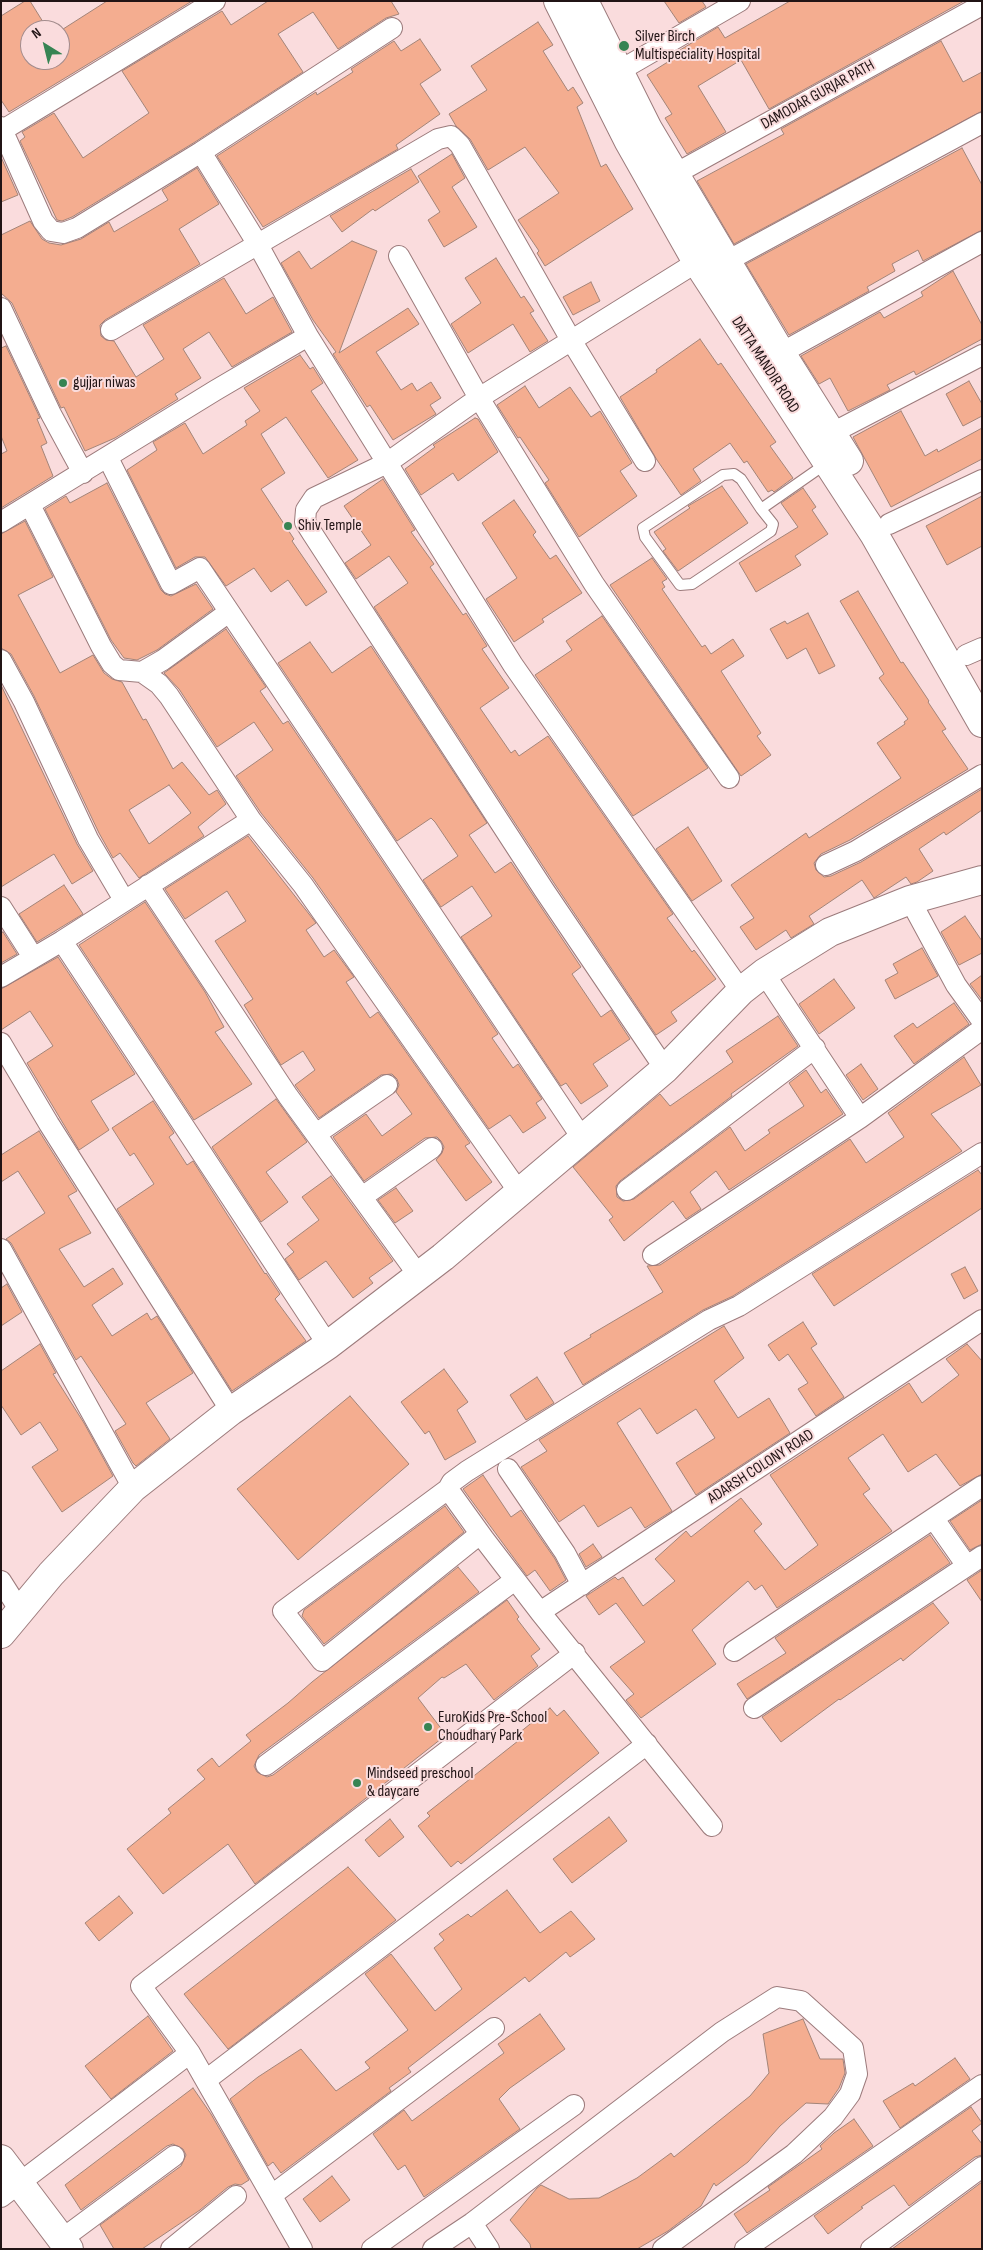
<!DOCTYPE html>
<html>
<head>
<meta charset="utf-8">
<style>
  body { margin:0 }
  #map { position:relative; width:983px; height:2250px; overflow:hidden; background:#fadcdd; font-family:"Sofia Sans Condensed",sans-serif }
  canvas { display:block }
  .frame { position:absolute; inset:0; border:2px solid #211415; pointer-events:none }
  .north { position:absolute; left:20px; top:20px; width:50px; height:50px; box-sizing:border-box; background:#fadcdd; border:1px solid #a38c8d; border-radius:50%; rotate:324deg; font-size:14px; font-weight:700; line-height:20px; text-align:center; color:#211415 }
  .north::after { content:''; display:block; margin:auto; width:18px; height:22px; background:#378453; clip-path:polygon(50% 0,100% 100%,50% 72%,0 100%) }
</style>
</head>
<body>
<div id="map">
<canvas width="983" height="2250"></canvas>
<div class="frame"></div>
<div class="north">N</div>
</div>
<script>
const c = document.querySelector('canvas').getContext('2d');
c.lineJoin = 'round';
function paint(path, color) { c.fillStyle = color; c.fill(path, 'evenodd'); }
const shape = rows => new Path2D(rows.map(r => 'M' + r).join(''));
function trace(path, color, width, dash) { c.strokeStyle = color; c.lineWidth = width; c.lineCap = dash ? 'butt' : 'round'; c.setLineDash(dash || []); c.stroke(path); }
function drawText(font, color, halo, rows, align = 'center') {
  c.font = font + ' "Sofia Sans Condensed",sans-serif'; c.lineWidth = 4; c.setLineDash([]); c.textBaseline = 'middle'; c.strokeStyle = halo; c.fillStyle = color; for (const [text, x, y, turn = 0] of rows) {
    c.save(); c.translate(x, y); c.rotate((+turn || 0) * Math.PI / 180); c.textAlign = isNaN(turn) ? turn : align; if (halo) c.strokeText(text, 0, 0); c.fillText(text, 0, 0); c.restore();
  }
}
const building = shape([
  [25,1,30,1,48,30,30,30,30,60,60,60,60,31,107,1,192,1,9,112,1,100,1,16,25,1],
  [268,1,391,1,399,14,386,18,338,49,313,12,278,34,303,72,195,142,72,217,62,221,57,220,20,141,25,137,22,132,54,113,83,158,149,113,122,71,222,11,231,25,268,1],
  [664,1,702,1,706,7,679,23,664,1],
  [790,1,964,1,769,109,741,60,698,86,726,132,687,154,665,118,672,114,647,75,682,53,680,50,718,27,725,38,790,1],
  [538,22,553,45,543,51,568,91,573,87,583,103,577,107,601,167,606,164,633,209,545,266,537,253,539,251,518,220,559,193,525,147,488,170,470,139,456,126,449,114,487,90,471,66,538,22],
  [420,39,441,70,420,84,440,114,396,145,398,149,263,227,217,156,316,92,317,95,353,72,351,69,394,41,401,51,420,39],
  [941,41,963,82,982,72,982,111,734,244,697,181,784,134,781,129,941,41],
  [962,148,982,185,982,230,923,261,918,250,892,264,895,271,867,287,869,291,789,335,746,264,962,148],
  [452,154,465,178,452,187,477,227,444,247,428,220,440,212,418,176,452,154],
  [1,157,18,195,1,202,1,157],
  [197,168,219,204,179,229,200,264,105,320,100,325,101,336,106,340,114,341,136,377,164,359,143,325,224,278,246,314,273,297,292,332,232,367,209,332,183,349,201,378,175,394,178,399,115,438,85,451,64,407,61,408,12,303,1,293,1,235,30,221,42,239,49,243,61,245,81,239,109,222,114,232,168,200,162,190,197,168],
  [411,169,419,182,375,211,373,209,342,232,330,216,411,169],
  [352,241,377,251,339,353,408,308,419,324,376,352,401,390,412,383,417,391,431,382,441,398,430,405,436,414,393,440,370,405,367,407,333,354,336,352,313,320,281,263,299,251,311,269,352,241],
  [496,258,521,298,524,296,534,311,530,313,548,341,530,352,513,324,468,353,451,324,481,303,465,278,496,258],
  [953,271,982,325,982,339,916,375,914,371,887,385,890,390,848,411,830,378,819,384,801,356,880,312,884,318,923,296,921,292,953,271],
  [591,282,600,301,573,315,563,297,591,282],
  [700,339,718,365,721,363,776,442,770,446,793,478,774,492,772,490,768,492,747,461,744,463,730,443,693,469,701,481,681,495,657,460,620,397,657,372,656,370,700,339],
  [6,346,40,418,37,419,47,443,41,446,53,476,1,508,1,454,7,451,1,436,1,348,6,346],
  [300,355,310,369,313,367,323,383,311,391,358,460,328,478,286,417,261,434,285,473,261,489,294,539,292,541,327,592,306,606,288,580,271,592,254,568,226,586,205,557,195,557,176,568,127,470,157,450,153,442,185,423,203,454,247,425,245,421,260,411,244,388,300,355],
  [969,381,982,404,982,416,963,426,946,394,969,381],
  [525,386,539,408,570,387,591,417,600,411,632,463,620,471,637,496,579,537,545,483,549,480,520,437,518,438,497,405,525,386],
  [901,411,925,456,937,449,938,452,982,428,982,459,891,507,853,437,901,411],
  [475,418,478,419,498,452,458,481,453,473,421,495,405,469,435,447,433,445,475,418],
  [383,479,415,530,411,532,434,564,430,567,463,615,466,613,487,646,482,649,509,688,480,708,511,753,515,750,519,756,548,736,673,914,667,918,692,952,694,950,716,979,671,1012,677,1021,656,1035,554,883,374,607,408,583,389,556,356,579,345,563,371,545,344,506,383,479],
  [107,483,161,590,165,594,171,596,196,584,213,609,157,650,137,660,124,658,111,640,45,509,66,496,70,503,107,483],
  [722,486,748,523,678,571,663,551,666,549,654,532,690,508,688,506,722,486],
  [803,488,816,507,812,510,828,534,795,556,801,565,756,592,739,563,798,527,781,503,803,488],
  [982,496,982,546,947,565,926,526,982,496],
  [514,500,536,532,533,535,550,559,556,555,582,593,542,619,544,622,514,642,486,599,517,578,482,523,514,500],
  [25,521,53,577,18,595,60,673,93,655,104,673,112,679,122,682,143,720,146,719,173,769,182,762,209,795,217,790,226,804,198,827,204,836,139,878,120,853,113,858,99,833,34,696,11,654,1,648,1,534,25,521],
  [169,785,191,813,149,844,129,810,169,785],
  [652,558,667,579,662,582,665,587,662,589,702,647,705,645,711,654,733,639,744,656,721,671,761,733,757,736,771,755,741,776,610,585,652,558],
  [858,591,901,663,903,662,929,701,928,702,946,729,942,731,968,769,850,840,821,854,814,863,816,870,824,877,831,876,861,862,982,789,982,810,946,835,944,832,919,849,933,871,917,882,911,884,906,877,874,898,862,880,809,916,814,924,791,938,786,930,756,950,740,927,754,918,731,885,806,833,809,838,901,778,877,743,905,724,904,722,908,719,879,678,884,674,840,601,858,591],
  [808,613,835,666,819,674,806,648,787,659,770,629,785,621,787,624,808,613],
  [602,616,708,768,633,816,535,675,572,650,566,641,602,616],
  [226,629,266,687,260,691,283,724,288,721,498,1034,492,1038,513,1068,518,1064,542,1099,536,1103,546,1118,523,1133,510,1115,489,1129,313,878,261,813,236,776,273,750,254,722,217,747,179,689,164,673,226,629],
  [310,642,332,673,371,646,487,823,469,835,495,873,511,862,581,967,572,974,601,1017,611,1010,630,1039,593,1064,608,1086,581,1104,566,1083,561,1086,461,937,492,916,472,886,441,907,423,880,458,856,435,822,431,818,397,841,278,663,310,642],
  [1,685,77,844,93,871,72,884,54,854,1,887,1,685],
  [688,827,722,881,692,901,656,849,688,827],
  [248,836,316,923,306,930,324,957,334,950,354,977,346,982,370,1018,378,1012,470,1143,465,1146,492,1182,466,1201,436,1160,442,1153,444,1147,441,1141,437,1137,425,1138,364,1181,333,1137,366,1114,382,1136,412,1114,396,1092,399,1085,397,1079,392,1074,381,1075,319,1118,295,1085,315,1070,303,1051,281,1065,244,1005,253,999,215,941,246,921,227,891,185,919,165,889,248,836],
  [64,885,83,914,37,942,19,914,64,885],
  [145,902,205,992,224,1027,215,1032,252,1084,194,1120,79,945,145,902],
  [965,916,982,941,982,953,959,965,941,932,965,916],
  [3,932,17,954,1,963,1,933,3,932],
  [922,948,938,976,895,999,885,980,898,973,893,964,922,948],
  [58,957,135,1074,91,1101,109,1130,79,1150,27,1063,53,1046,30,1011,1,1030,1,989,58,957],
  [982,975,982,1000,970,984,982,975],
  [834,979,855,1008,819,1034,799,1004,834,979],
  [954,1003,969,1024,914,1064,894,1036,913,1023,917,1028,954,1003],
  [778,1016,798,1046,731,1094,732,1096,620,1181,616,1186,617,1197,623,1201,634,1199,730,1127,745,1151,770,1133,768,1130,804,1106,789,1083,806,1070,821,1093,826,1089,843,1114,729,1190,716,1171,690,1192,701,1209,686,1219,673,1201,624,1241,609,1220,613,1217,573,1167,660,1094,670,1106,733,1062,726,1051,778,1016],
  [964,1057,981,1085,931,1114,962,1151,733,1296,703,1310,583,1385,564,1353,591,1337,590,1335,663,1292,647,1266,660,1265,850,1139,866,1163,904,1137,888,1113,964,1057],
  [861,1064,878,1089,863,1100,846,1075,861,1064],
  [276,1099,307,1142,266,1172,288,1202,261,1222,212,1147,276,1099],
  [153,1101,174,1133,169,1137,187,1165,193,1161,265,1274,266,1273,280,1294,275,1299,306,1341,232,1391,117,1209,154,1184,134,1153,130,1156,112,1128,153,1101],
  [39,1131,77,1191,68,1196,91,1233,59,1249,84,1287,113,1268,123,1284,92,1305,112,1336,147,1313,151,1320,157,1316,193,1373,146,1403,170,1439,136,1466,133,1463,115,1431,126,1424,81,1356,76,1360,11,1243,6,1239,45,1213,18,1171,1,1182,1,1155,39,1131],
  [978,1170,982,1175,982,1208,834,1306,812,1274,978,1170],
  [331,1176,393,1261,369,1278,373,1283,353,1298,326,1261,299,1280,285,1259,294,1252,287,1244,319,1220,302,1197,331,1176],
  [396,1188,413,1211,395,1223,378,1200,396,1188],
  [965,1267,978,1291,964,1299,951,1274,965,1267],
  [7,1284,22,1312,1,1326,1,1288,7,1284],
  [803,1322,817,1344,811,1348,844,1397,816,1416,798,1389,808,1383,788,1354,779,1361,768,1345,803,1322],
  [724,1326,744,1358,714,1381,738,1418,769,1398,790,1433,696,1495,676,1463,715,1438,696,1409,657,1434,640,1408,617,1423,672,1511,645,1528,631,1507,598,1527,584,1505,559,1522,521,1467,547,1451,539,1440,724,1326],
  [40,1344,56,1373,53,1374,84,1423,113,1476,62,1512,32,1467,58,1450,40,1422,21,1435,1,1405,1,1371,40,1344],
  [967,1344,982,1361,982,1474,960,1486,936,1454,908,1472,883,1434,848,1458,870,1489,863,1494,892,1531,777,1608,762,1585,755,1590,748,1581,692,1630,716,1664,641,1718,626,1700,634,1694,610,1667,645,1642,616,1603,599,1615,586,1596,615,1577,618,1580,623,1577,643,1606,675,1581,655,1559,686,1531,691,1537,741,1498,762,1524,754,1531,785,1570,818,1545,770,1475,909,1383,922,1403,959,1375,946,1359,967,1344],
  [444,1369,468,1402,457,1410,476,1442,445,1460,429,1431,425,1434,401,1402,444,1369],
  [537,1377,554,1403,526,1420,510,1395,537,1377],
  [350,1396,409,1464,298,1560,237,1489,350,1396],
  [483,1475,511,1517,521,1510,555,1559,566,1580,550,1591,535,1570,527,1576,463,1489,483,1475],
  [982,1500,982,1544,970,1550,950,1521,982,1500],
  [445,1506,464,1532,324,1644,302,1616,304,1610,445,1506],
  [930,1535,950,1563,747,1699,737,1684,786,1653,775,1638,930,1535],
  [593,1544,602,1557,586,1567,579,1554,593,1544],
  [458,1567,479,1592,259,1755,254,1766,257,1772,267,1777,273,1775,507,1600,519,1617,517,1619,540,1649,531,1656,538,1666,494,1700,466,1664,444,1678,442,1677,418,1698,446,1735,342,1817,255,1884,228,1844,163,1894,127,1849,171,1813,168,1809,205,1779,197,1770,212,1758,219,1767,251,1741,246,1735,288,1703,312,1682,458,1567],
  [982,1570,982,1602,967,1580,982,1570],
  [933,1603,949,1623,903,1661,901,1658,840,1700,839,1699,781,1742,762,1717,933,1603],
  [550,1708,557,1716,564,1710,599,1753,461,1864,458,1861,451,1867,418,1826,430,1816,427,1813,523,1737,519,1733,550,1708],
  [609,1817,627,1841,572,1883,553,1859,609,1817],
  [390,1819,404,1837,379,1857,365,1840,390,1819],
  [348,1867,396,1920,228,2049,184,1994,348,1867],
  [507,1890,540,1933,571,1911,595,1939,570,1957,566,1952,529,1982,525,1977,408,2068,411,2072,389,2088,391,2091,281,2173,273,2162,268,2166,230,2099,258,2077,301,2049,336,2091,370,2068,365,2062,408,2030,365,1974,391,1954,435,2011,462,1989,434,1948,444,1940,439,1934,468,1914,471,1917,507,1890],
  [119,1896,133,1913,99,1941,85,1923,119,1896],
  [540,2014,565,2049,510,2088,499,2099,520,2129,424,2197,405,2165,398,2170,373,2134,404,2110,412,2121,504,2053,498,2044,540,2014],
  [148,2016,173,2051,111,2099,85,2066,148,2016],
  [803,2019,820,2059,843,2059,845,2073,839,2088,828,2104,806,2103,780,2126,748,2162,716,2186,714,2183,701,2206,668,2231,637,2249,531,2249,530,2244,510,2220,537,2188,541,2185,569,2199,599,2198,637,2178,671,2153,674,2157,750,2096,769,2073,763,2034,803,2019],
  [955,2058,970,2079,900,2128,883,2101,913,2083,915,2086,955,2058],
  [193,2088,211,2114,249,2180,241,2185,235,2184,228,2187,200,2210,142,2249,114,2249,100,2225,181,2166,186,2155,183,2149,173,2144,167,2146,81,2210,65,2185,193,2088],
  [971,2107,982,2123,972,2131,982,2144,982,2155,975,2157,909,2206,894,2185,861,2207,863,2208,828,2234,814,2216,971,2107],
  [854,2119,873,2146,747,2233,734,2214,770,2190,768,2187,822,2149,820,2146,834,2133,854,2119],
  [332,2176,350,2200,320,2222,303,2199,332,2176],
  [982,2182,982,2249,892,2249,923,2226,982,2182]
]);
const lane = shape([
  [761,509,773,524,771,531,692,584,680,585,645,537,643,528,723,475,734,474,741,479,761,509,827,463]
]);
const street = shape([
  [619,71,740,1],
  [1,127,43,221,51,231,63,233,77,228,201,152,392,28],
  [3,130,215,1],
  [201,152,257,243,308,336,513,665,741,991],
  [664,180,982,5],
  [399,256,479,398,594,584,729,778],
  [1,308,51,414,83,473],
  [111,330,438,139,451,136,460,145,571,340,645,461],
  [781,353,982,242],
  [832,433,982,355],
  [108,458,171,584,200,568,582,1138],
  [30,505,101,646,112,664,119,670,142,672,163,660,229,612],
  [1,522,216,390,308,336],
  [889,524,982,480],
  [966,655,982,648],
  [1,660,24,702,88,839,124,900],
  [142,672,159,684,169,696,251,820,303,885,519,1192],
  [826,865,856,851,982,775],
  [148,885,288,1096,419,1276],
  [910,900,956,985,982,1021],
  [1,907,33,957],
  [62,941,328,1345],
  [764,973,860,1118],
  [1,977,62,941,251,820],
  [1,1043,49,1124,231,1411],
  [665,1069,544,890,312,533,305,522,306,510,314,498,387,463,479,398,697,262,727,261,982,123],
  [316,1134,387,1085],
  [627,1190,815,1048],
  [362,1197,432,1148],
  [1,1249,133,1488],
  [653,1255,860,1118,982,1029],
  [508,1469,565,1553,582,1585],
  [448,1489,283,1611,322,1661,480,1534],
  [934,1519,967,1566],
  [1,1581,20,1611],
  [540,1612,982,1320],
  [734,1651,982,1486],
  [754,1708,982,1556],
  [266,1765,515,1580],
  [712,1826,540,1612,484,1539,448,1489,452,1482,467,1471,709,1320,739,1306,982,1153],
  [206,2080,647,1744],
  [272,2195,494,2028],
  [1,2197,190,2053],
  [472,2223,489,2249],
  [62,2239,174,2156],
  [171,2249,236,2196],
  [302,2249,190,2053,141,1986,575,1653],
  [372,2249,574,2105],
  [433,2249,472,2223,722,2032,777,1997,801,2001,853,2048,857,2074,850,2094,833,2117,794,2154,663,2249],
  [745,2249,982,2085],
  [871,2249,982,2167]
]);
const secondary = shape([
  [558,1,628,140,697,262,874,534,982,723],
  [584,1,648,129,781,353,849,461],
  [1,1634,51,1574,133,1488,231,1411,328,1345,443,1257,665,1069,741,991,764,973,830,932,910,900,982,880],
  [1,2159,69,2249]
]);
const markers = [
  [624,46,6,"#378453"],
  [63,383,5,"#378453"],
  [288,526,5,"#378453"],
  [428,1727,5,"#378453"],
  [357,1783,5,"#378453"]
];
const poiNames = [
  ["Silver Birch",635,37],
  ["Multispeciality Hospital",635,55],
  ["gujjar niwas",73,383],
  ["Shiv Temple",298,526],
  ["EuroKids Pre-School",438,1718],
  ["Choudhary Park",438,1736],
  ["Mindseed preschool",367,1774],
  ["& daycare",367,1792]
];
const streetNames = [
  ["DAMODAR GURJAR PATH",818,95,-29],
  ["DATTA MANDIR ROAD",765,365,57],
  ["ADARSH COLONY ROAD",761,1467,-33]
];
paint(building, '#f4ad90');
trace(building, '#a38478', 1);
trace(lane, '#9c7b7c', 12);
trace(street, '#9c7b7c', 22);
trace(secondary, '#9c7b7c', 30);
trace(lane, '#fff', 10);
trace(street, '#fff', 20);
trace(secondary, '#fff', 28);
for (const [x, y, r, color] of markers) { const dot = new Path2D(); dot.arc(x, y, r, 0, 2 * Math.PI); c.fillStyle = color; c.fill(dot); trace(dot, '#fadcdd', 2); }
drawText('16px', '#211415', '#fadcdd', poiNames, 'left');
drawText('16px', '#211415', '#fadcdd', streetNames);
</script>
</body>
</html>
